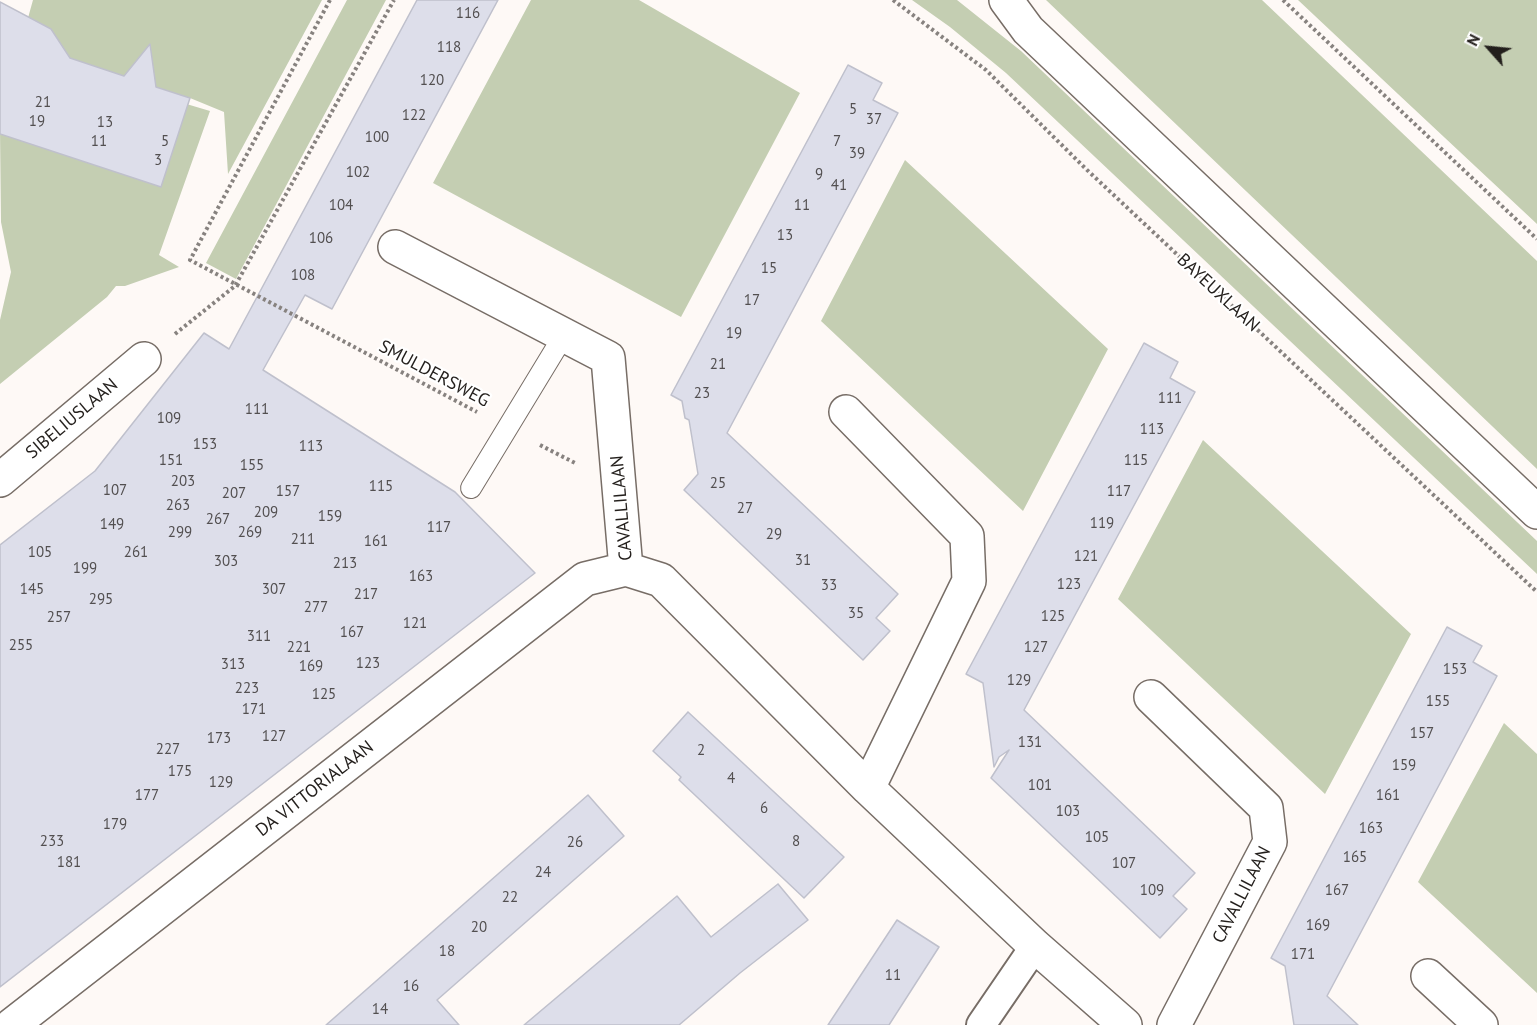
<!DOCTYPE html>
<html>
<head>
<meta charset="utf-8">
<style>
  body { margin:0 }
  #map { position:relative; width:1537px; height:1025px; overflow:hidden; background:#fef9f6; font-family:"PT Sans",sans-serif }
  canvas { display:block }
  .north { position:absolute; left:1459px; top:18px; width:60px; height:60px; -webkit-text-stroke:4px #fff; paint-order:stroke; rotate:297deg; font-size:16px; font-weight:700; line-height:24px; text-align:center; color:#231f1c }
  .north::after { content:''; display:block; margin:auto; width:21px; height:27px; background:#231f1c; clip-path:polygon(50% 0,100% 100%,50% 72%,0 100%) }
</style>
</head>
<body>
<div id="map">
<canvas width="1537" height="1025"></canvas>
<div class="north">N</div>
</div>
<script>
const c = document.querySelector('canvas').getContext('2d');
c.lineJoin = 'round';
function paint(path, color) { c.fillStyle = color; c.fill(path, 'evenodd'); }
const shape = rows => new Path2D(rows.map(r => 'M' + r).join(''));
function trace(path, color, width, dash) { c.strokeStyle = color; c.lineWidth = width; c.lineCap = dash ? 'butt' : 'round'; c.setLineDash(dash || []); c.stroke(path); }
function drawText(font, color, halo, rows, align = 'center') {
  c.font = font + ' "PT Sans",sans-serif'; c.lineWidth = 4.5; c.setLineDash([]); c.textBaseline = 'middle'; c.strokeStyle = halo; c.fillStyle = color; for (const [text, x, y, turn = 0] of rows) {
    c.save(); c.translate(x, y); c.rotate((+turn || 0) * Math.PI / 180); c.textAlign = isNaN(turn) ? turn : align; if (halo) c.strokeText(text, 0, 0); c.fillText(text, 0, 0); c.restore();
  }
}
const green = shape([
  [33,0,322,0,228,174,224,112,190,98,21,43],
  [347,0,386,0,236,279,206,263],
  [531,0,639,0,800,93,681,317,433,183],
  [912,0,957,0,1021,51,1537,541,1537,574,1006,73,950,27],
  [1046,0,1262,0,1537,261,1537,469],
  [1298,0,1537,0,1537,224,1398,94],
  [173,100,210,111,159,255,179,267,125,286,116,286,107,297,0,384,0,320,11,272,1,222,0,130],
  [905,160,1108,349,1023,511,821,321],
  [1203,440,1411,634,1325,794,1118,599],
  [1504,723,1537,754,1537,993,1418,882]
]);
const building = shape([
  [417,0,498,0,332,309,305,295,263,370,455,492,535,573,0,987,0,545,95,471,204,333,229,349,417,0],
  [0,2,51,29,70,58,124,76,150,44,156,87,190,98,161,187,0,134,0,2],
  [848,65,882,83,873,100,898,113,727,433,898,594,876,618,890,631,863,660,684,490,698,474,689,420,685,418,682,401,671,395,848,65],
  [1144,343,1178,362,1170,378,1195,392,1024,710,1195,873,1173,896,1187,909,1160,938,991,778,1009,750,999,757,994,767,983,683,966,674,1144,343],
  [1447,627,1482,646,1473,662,1497,676,1327,996,1358,1025,1294,1025,1285,966,1271,958,1447,627],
  [688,712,844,857,804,898,679,780,681,777,653,751,688,712],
  [588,795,624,836,437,1000,459,1025,326,1025,588,795],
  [778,884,808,920,740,973,679,1025,524,1025,677,896,711,937,778,884],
  [897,920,939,947,889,1025,828,1025,897,920]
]);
const path = shape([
  [330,0,190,260,477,412],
  [893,0,986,70,1086,169,1537,592],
  [1283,0,1537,239],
  [175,334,235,286,394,0],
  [540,445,575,463]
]);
const service = shape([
  [471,488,564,335]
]);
const pedestrian = shape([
  [981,1025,1035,946]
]);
const minor = shape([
  [395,247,608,358,626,569,661,580,868,788,1035,946,1125,1025],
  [846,412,967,536,969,581,868,788],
  [0,480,144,359],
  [1151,697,1266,808,1270,842,1174,1025],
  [1428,976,1481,1025],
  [12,1025,585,579,626,569]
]);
const secondary = shape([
  [1006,0,1028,30,1537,512]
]);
const numberNames = [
  ["116",468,14],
  ["118",449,48],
  ["120",432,81],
  ["21",43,103],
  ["5",853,110],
  ["122",414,116],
  ["37",874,120],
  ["19",37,122],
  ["13",105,123],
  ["100",377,138],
  ["11",99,142],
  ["5",165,142],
  ["7",837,142],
  ["39",857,154],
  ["3",158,161],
  ["102",358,173],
  ["9",819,175],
  ["41",839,186],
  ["104",341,206],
  ["11",802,206],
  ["13",785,236],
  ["106",321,239],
  ["15",769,269],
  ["108",303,276],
  ["17",752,301],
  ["19",734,334],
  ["21",718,365],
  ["23",702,394],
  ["111",1170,399],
  ["111",257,410],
  ["109",169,419],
  ["113",1152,430],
  ["153",205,445],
  ["113",311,447],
  ["151",171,461],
  ["115",1136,461],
  ["155",252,466],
  ["203",183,482],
  ["25",718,484],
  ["115",381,487],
  ["107",115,491],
  ["157",288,492],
  ["117",1119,492],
  ["207",234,494],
  ["263",178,506],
  ["27",745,509],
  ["209",266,513],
  ["159",330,517],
  ["267",218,520],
  ["119",1102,524],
  ["149",112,525],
  ["117",439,528],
  ["299",180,533],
  ["269",250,533],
  ["29",774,535],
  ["211",303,540],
  ["161",376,542],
  ["105",40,553],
  ["261",136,553],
  ["121",1086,557],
  ["31",803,561],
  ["303",226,562],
  ["213",345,564],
  ["199",85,569],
  ["163",421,577],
  ["123",1069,585],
  ["33",829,586],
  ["145",32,590],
  ["307",274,590],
  ["217",366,595],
  ["295",101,600],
  ["277",316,608],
  ["35",856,614],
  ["125",1053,617],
  ["257",59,618],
  ["121",415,624],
  ["167",352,633],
  ["311",259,637],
  ["255",21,646],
  ["221",299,648],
  ["127",1036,648],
  ["123",368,664],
  ["313",233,665],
  ["169",311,667],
  ["153",1455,670],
  ["129",1019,681],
  ["223",247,689],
  ["125",324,695],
  ["155",1438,702],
  ["171",254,710],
  ["157",1422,734],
  ["127",274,737],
  ["173",219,739],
  ["131",1030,743],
  ["227",168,750],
  ["2",701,751],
  ["159",1404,766],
  ["175",180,772],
  ["4",731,779],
  ["129",221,783],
  ["101",1040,786],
  ["177",147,796],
  ["161",1388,796],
  ["6",764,809],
  ["103",1068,812],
  ["179",115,825],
  ["163",1371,829],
  ["105",1097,838],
  ["233",52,842],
  ["8",796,842],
  ["26",575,843],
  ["165",1355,858],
  ["181",69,863],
  ["107",1124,864],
  ["24",543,873],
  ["109",1152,891],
  ["167",1337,891],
  ["22",510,898],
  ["169",1318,926],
  ["20",479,928],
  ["18",447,952],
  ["171",1303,955],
  ["11",893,976],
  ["16",411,987],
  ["14",380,1010]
];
const streetNames = [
  ["BAYEUXLAAN",1218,293,43],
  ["SMULDERSWEG",434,374,28],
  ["SIBELIUSLAAN",72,419,-40],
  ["CAVALLILAAN",622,508,-95],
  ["DA VITTORIALAAN",315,789,-38],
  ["CAVALLILAAN",1242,895,-63]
];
paint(green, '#c4ceb2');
paint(building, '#dddeea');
trace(building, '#bfc0cc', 1.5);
trace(service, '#776d66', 22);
trace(pedestrian, '#776d66', 32);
trace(minor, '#776d66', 36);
trace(secondary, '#776d66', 36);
trace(path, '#87827f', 4, [3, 3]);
trace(service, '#fff', 20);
trace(pedestrian, '#fff', 28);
trace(minor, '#fff', 33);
trace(secondary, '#fff', 33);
drawText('15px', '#524f50', null, numberNames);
drawText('18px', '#231f1c', '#fff', streetNames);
</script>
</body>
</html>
